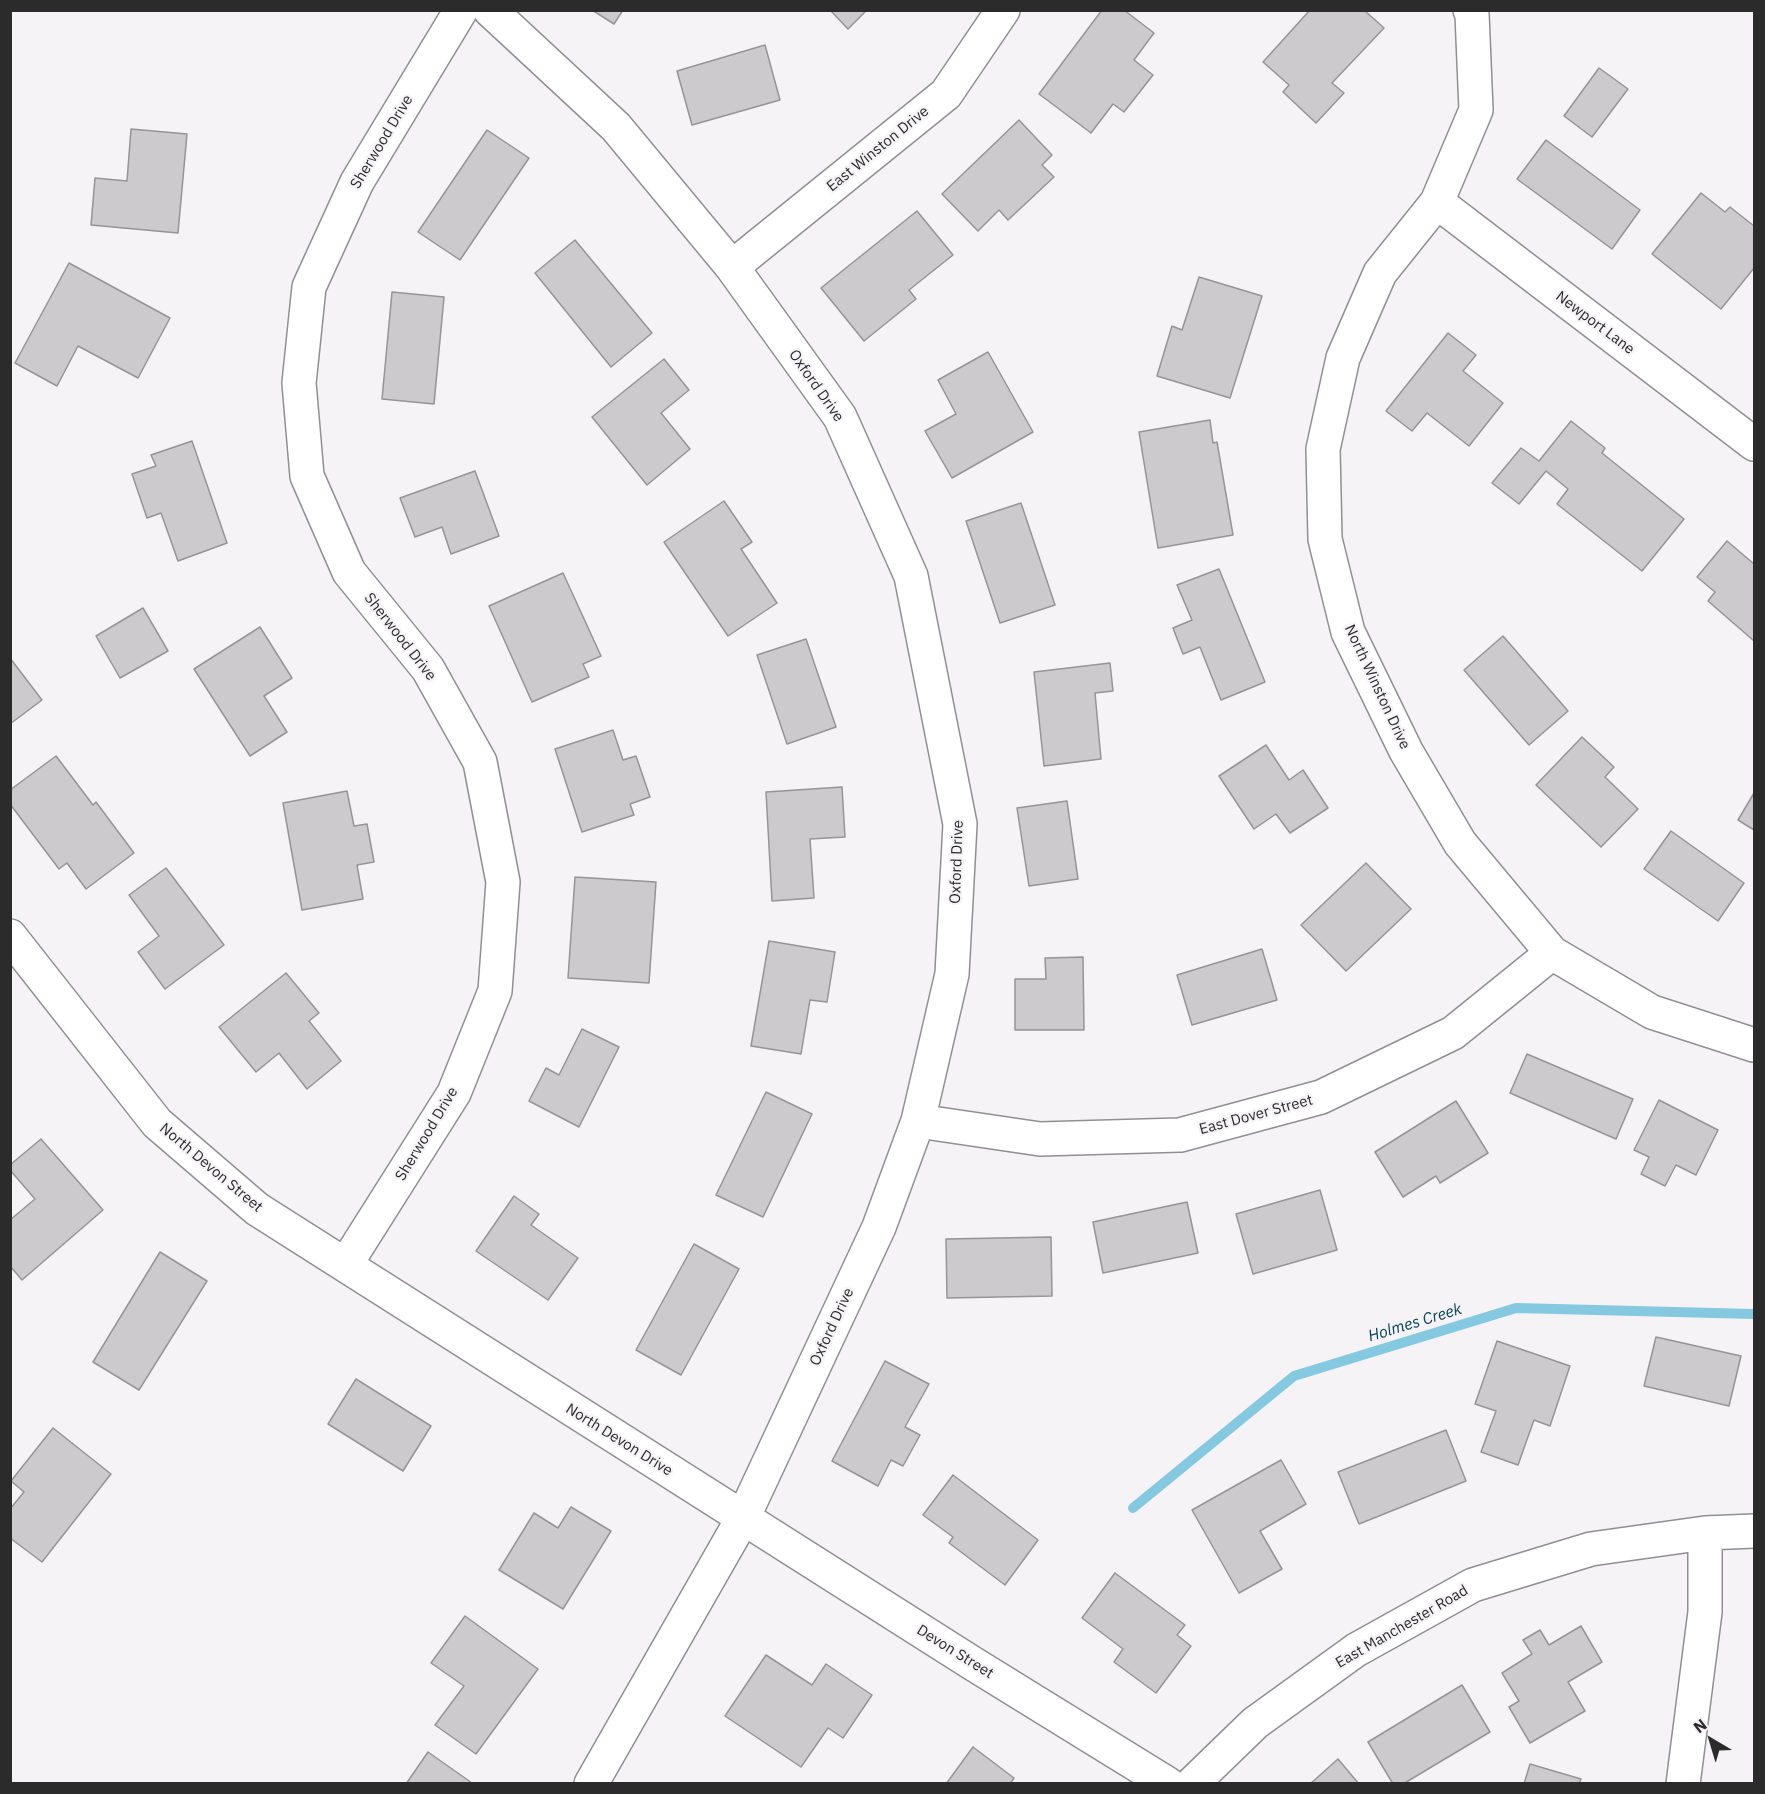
<!DOCTYPE html>
<html>
<head>
<meta charset="utf-8">
<style>
  body { margin:0 }
  #map { position:relative; width:1765px; height:1794px; overflow:hidden; background:#f5f3f6; font-family:"IBM Plex Sans",sans-serif }
  canvas { display:block }
  .frame { position:absolute; inset:0; border:12px solid #2b2b2c; pointer-events:none }
  .north { position:absolute; left:1681px; top:1710px; width:60px; height:60px; -webkit-text-stroke:4px #f5f3f6; paint-order:stroke; rotate:322deg; font-size:16px; font-weight:700; line-height:24px; text-align:center; color:#2b2b2c }
  .north::after { content:''; display:block; margin:auto; width:21px; height:27px; background:#2b2b2c; clip-path:polygon(50% 0,100% 100%,50% 72%,0 100%) }
</style>
</head>
<body>
<div id="map">
<canvas width="1765" height="1794"></canvas>
<div class="frame"></div>
<div class="north">N</div>
</div>
<script>
const c = document.querySelector('canvas').getContext('2d');
c.lineJoin = 'round';
const shape = rows => new Path2D(rows.map(r => 'M' + r).join(''));
function trace(path, color, width, dash) { c.strokeStyle = color; c.lineWidth = width; c.lineCap = dash ? 'butt' : 'round'; c.setLineDash(dash || []); c.stroke(path); }
function paint(path, color) { c.fillStyle = color; c.fill(path, 'evenodd'); }
function drawText(font, color, halo, rows, align = 'center') {
  c.font = font + ' "IBM Plex Sans",sans-serif'; c.lineWidth = 4.5; c.setLineDash([]); c.textBaseline = 'middle'; c.strokeStyle = halo; c.fillStyle = color; for (const [text, x, y, turn = 0] of rows) {
    c.save(); c.translate(x, y); c.rotate((+turn || 0) * Math.PI / 180); c.textAlign = isNaN(turn) ? turn : align; if (halo) c.strokeText(text, 0, 0); c.fillText(text, 0, 0); c.restore();
  }
}
const stream = shape([
  [1133,1508,1294,1376,1516,1308,1754,1314]
]);
const building = shape([
  [592,10,623,10,614,24,592,10],
  [830,10,867,10,848,29,830,10],
  [1102,10,1124,10,1154,33,1134,60,1153,75,1124,112,1113,104,1091,133,1039,94,1102,10],
  [1310,10,1364,10,1384,28,1332,83,1344,93,1316,123,1283,92,1289,85,1263,62,1310,10],
  [765,45,780,100,692,125,677,71,765,45],
  [1599,68,1628,89,1592,137,1564,116,1599,68],
  [1019,120,1052,155,1042,165,1054,177,1008,220,999,210,978,231,942,194,1019,120],
  [131,129,187,134,178,233,91,225,95,178,127,181,131,129],
  [487,130,529,158,460,260,418,232,487,130],
  [1546,140,1640,210,1612,249,1517,179,1546,140],
  [1701,193,1725,212,1730,207,1754,226,1754,268,1721,309,1652,254,1701,193],
  [917,211,953,255,909,290,916,299,864,341,821,288,917,211],
  [575,240,652,333,611,367,535,273,575,240],
  [69,263,170,318,138,378,78,346,57,386,15,363,69,263],
  [1199,277,1262,296,1230,398,1157,376,1172,326,1182,330,1199,277],
  [392,292,444,297,434,404,382,399,392,292],
  [1448,333,1476,355,1463,371,1503,403,1469,446,1427,413,1412,431,1386,411,1448,333],
  [988,352,1033,432,952,478,925,431,956,414,938,380,988,352],
  [664,359,689,390,661,413,690,449,647,485,592,417,664,359],
  [1210,420,1213,443,1217,442,1233,535,1158,548,1139,432,1210,420],
  [1571,421,1605,448,1602,453,1684,519,1642,571,1557,504,1568,489,1546,471,1519,504,1492,483,1521,448,1539,461,1571,421],
  [192,441,227,543,178,561,161,513,147,518,132,474,156,466,151,455,192,441],
  [475,471,499,536,451,554,442,527,415,537,400,498,475,471],
  [724,501,752,542,741,549,777,603,728,636,664,542,724,501],
  [1021,503,1055,605,1000,623,966,521,1021,503],
  [1727,541,1754,564,1754,641,1708,601,1715,592,1697,577,1727,541],
  [1219,569,1265,682,1221,700,1200,647,1183,654,1173,628,1192,620,1177,585,1219,569],
  [563,573,601,656,583,664,589,677,532,702,489,606,563,573],
  [143,608,168,651,120,678,96,636,143,608],
  [260,627,292,678,264,696,287,732,250,756,194,669,260,627],
  [1503,636,1568,711,1529,745,1464,670,1503,636],
  [806,639,836,727,787,744,757,655,806,639],
  [10,658,42,700,10,724,10,658],
  [1110,663,1113,691,1095,693,1101,759,1044,766,1034,672,1110,663],
  [613,730,623,760,636,756,650,797,630,804,634,815,582,832,555,749,613,730],
  [1582,737,1614,767,1605,777,1638,809,1601,847,1536,785,1582,737],
  [1266,745,1289,780,1303,770,1328,808,1290,833,1276,814,1254,829,1219,776,1266,745],
  [56,756,93,805,96,802,134,853,86,889,67,863,59,869,10,804,10,790,56,756],
  [842,787,845,837,810,839,814,898,772,901,766,792,842,787],
  [347,791,354,826,367,824,374,862,357,865,363,899,302,910,283,803,347,791],
  [1754,793,1754,830,1738,820,1754,793],
  [1067,801,1078,879,1029,886,1017,808,1067,801],
  [1671,831,1744,883,1718,921,1644,869,1671,831],
  [1366,863,1411,909,1346,971,1301,925,1366,863],
  [166,868,224,945,165,989,138,952,159,936,129,895,166,868],
  [575,877,656,882,649,983,568,978,575,877],
  [769,941,835,952,827,1002,810,1000,801,1054,751,1046,769,941],
  [1262,949,1277,1000,1192,1025,1177,975,1262,949],
  [1083,957,1084,1030,1015,1030,1015,979,1046,979,1045,958,1083,957],
  [286,973,319,1013,309,1021,341,1061,307,1089,279,1053,256,1072,219,1027,286,973],
  [582,1029,619,1047,579,1127,529,1101,546,1068,559,1075,582,1029],
  [1527,1054,1633,1099,1616,1139,1510,1093,1527,1054],
  [766,1092,812,1114,763,1217,716,1195,766,1092],
  [1659,1100,1718,1130,1696,1175,1676,1165,1665,1186,1641,1174,1649,1157,1634,1150,1659,1100],
  [1456,1101,1488,1153,1440,1183,1436,1176,1403,1197,1375,1152,1456,1101],
  [41,1139,103,1210,22,1280,10,1266,10,1220,35,1199,10,1170,10,1165,41,1139],
  [1320,1190,1337,1250,1253,1274,1236,1214,1320,1190],
  [514,1196,539,1214,531,1225,578,1258,548,1300,476,1251,514,1196],
  [1187,1202,1198,1253,1103,1273,1093,1222,1187,1202],
  [1051,1237,1052,1296,947,1298,946,1239,1051,1237],
  [694,1244,739,1269,681,1375,636,1350,694,1244],
  [160,1252,207,1281,139,1390,93,1362,160,1252],
  [1656,1337,1741,1356,1729,1406,1644,1386,1656,1337],
  [1497,1341,1570,1366,1550,1426,1534,1420,1518,1465,1481,1452,1496,1411,1475,1404,1497,1341],
  [885,1361,929,1384,905,1427,920,1435,903,1466,891,1460,878,1486,832,1461,885,1361],
  [356,1379,431,1426,403,1471,328,1424,356,1379],
  [53,1428,111,1474,42,1562,10,1538,10,1509,24,1492,11,1481,53,1428],
  [1446,1430,1466,1481,1359,1524,1338,1472,1446,1430],
  [1281,1460,1306,1504,1260,1531,1282,1569,1239,1593,1192,1510,1281,1460],
  [953,1475,1038,1540,1005,1585,949,1543,953,1537,923,1515,953,1475],
  [571,1507,611,1531,563,1609,499,1570,534,1513,558,1528,571,1507],
  [1115,1573,1185,1625,1177,1635,1191,1646,1156,1693,1114,1662,1123,1649,1082,1618,1115,1573],
  [465,1616,538,1669,476,1754,435,1725,464,1686,431,1663,465,1616],
  [1581,1626,1602,1662,1568,1682,1585,1711,1530,1743,1509,1707,1519,1701,1502,1673,1532,1654,1523,1640,1540,1630,1549,1645,1581,1626],
  [766,1655,812,1685,826,1664,872,1695,843,1738,828,1728,801,1767,725,1716,766,1655],
  [1462,1685,1490,1732,1403,1784,1393,1784,1368,1742,1462,1685],
  [973,1747,1014,1778,1010,1784,946,1784,973,1747],
  [428,1752,472,1783,471,1784,406,1784,428,1752],
  [1338,1759,1359,1784,1310,1784,1338,1759],
  [1530,1764,1581,1779,1579,1784,1524,1784,1530,1764]
]);
const minor = shape([
  [490,10,616,127,732,267,840,417,911,576,960,824,952,974,918,1121,879,1227,743,1518,591,1784],
  [1470,10,1472,14,1476,110,1437,202,1380,273,1343,358,1323,449,1325,539,1348,632,1406,751,1460,843,1552,953,1652,1012,1754,1045],
  [1437,202,1754,444],
  [732,267,946,94,1003,10],
  [10,936,157,1123,257,1209,972,1663,1168,1784],
  [918,1121,1040,1139,1180,1135,1321,1097,1453,1033,1552,953],
  [346,1264,454,1093,495,991,503,882,480,762,428,669,349,572,307,476,299,383,309,287,357,182,461,10],
  [1192,1784,1255,1723,1356,1650,1473,1585,1591,1549,1705,1533,1754,1531],
  [1683,1784,1705,1612,1705,1533]
]);
const streetNames = [
  ["Sherwood Drive",382,142,-59],
  ["East Winston Drive",878,149,-39],
  ["Newport Lane",1595,323,37],
  ["Oxford Drive",816,386,55],
  ["Sherwood Drive",400,637,52],
  ["North Winston Drive",1377,687,65],
  ["Oxford Drive",957,862,-88],
  ["East Dover Street",1256,1115,-15],
  ["Sherwood Drive",427,1134,-59],
  ["North Devon Street",211,1168,40],
  ["Oxford Drive",832,1327,-65],
  ["North Devon Drive",619,1440,32],
  ["East Manchester Road",1402,1627,-30],
  ["Devon Street",955,1652,32]
];
const waterNames = [
  ["Holmes Creek",1415,1323,-17]
];
trace(stream, '#85c9e1', 10);
paint(building, '#cccacc');
trace(building, '#969496', 1.5);
trace(minor, '#908f92', 36);
trace(minor, '#fff', 33);
drawText('15px', '#2b2b2c', '#f5f3f6', streetNames);
drawText('italic 16px', '#054354', '#f5f3f6', waterNames);
</script>
</body>
</html>
